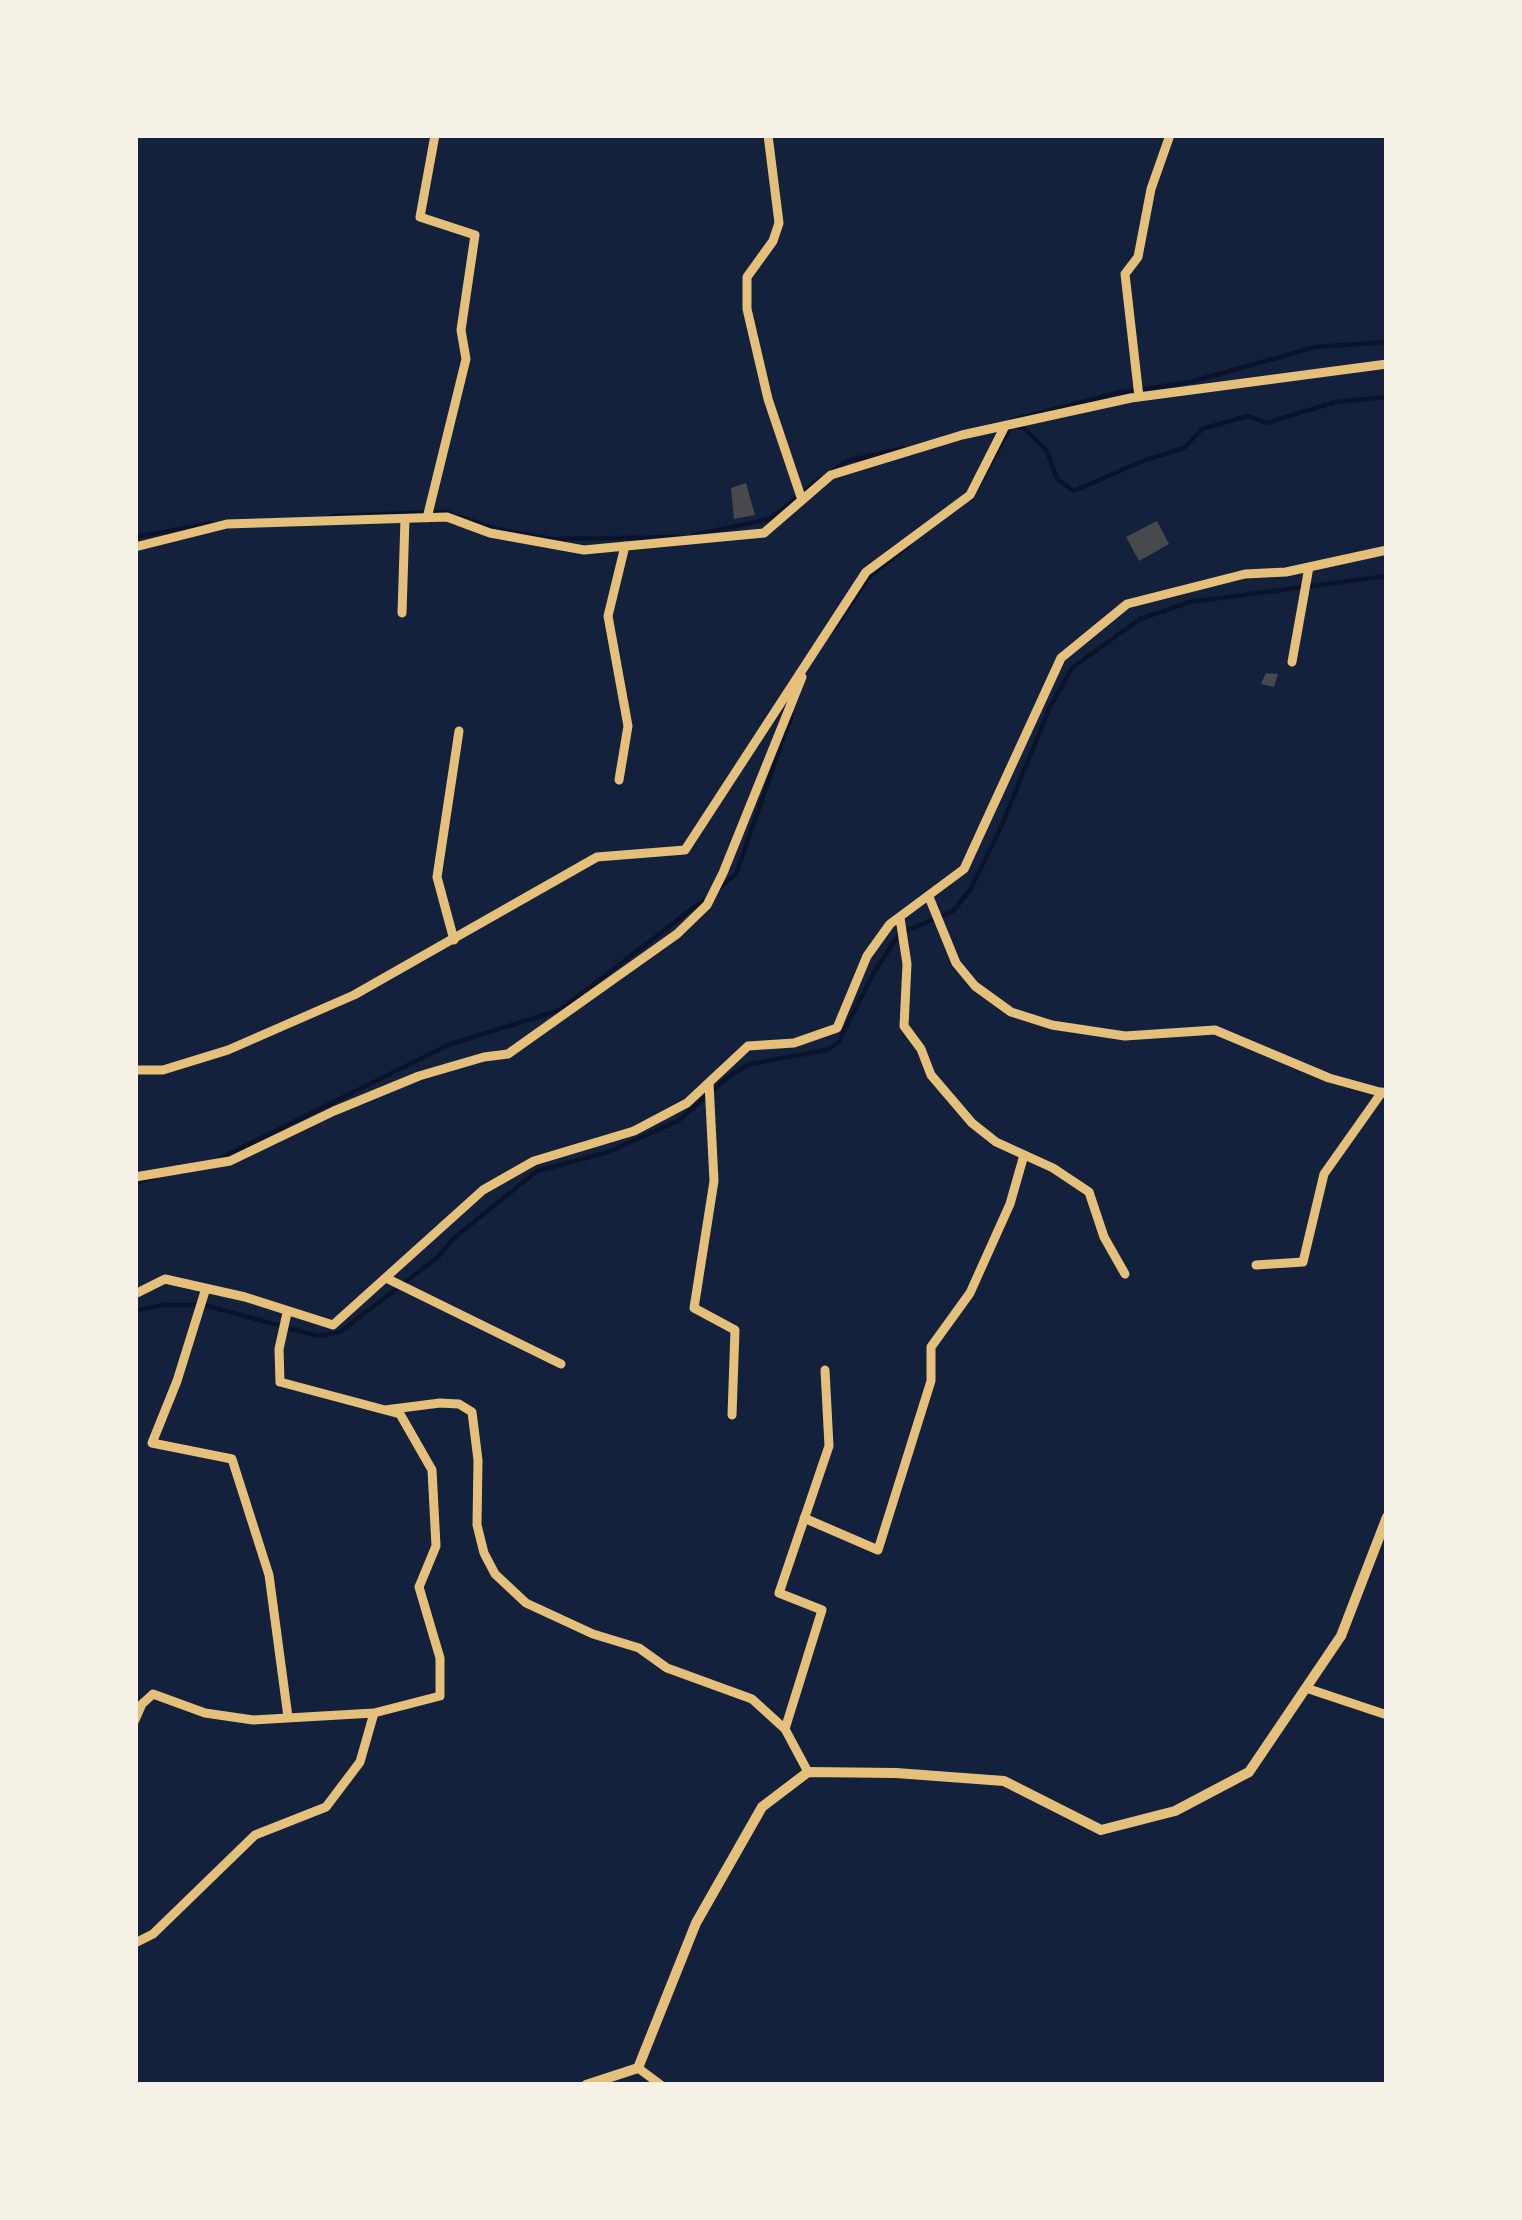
<!DOCTYPE html>
<html>
<head>
<meta charset="utf-8">
<style>
  body { margin:0 }
  #map { position:relative; width:1522px; height:2220px; overflow:hidden; background:#14213d; font-family:"Archivo Narrow",sans-serif }
  canvas { display:block }
  .frame { position:absolute; inset:0; border:138px solid #f6f1e7; pointer-events:none }
</style>
</head>
<body>
<div id="map">
<canvas width="1522" height="2220"></canvas>
<div class="frame"></div>
</div>
<script>
const c = document.querySelector('canvas').getContext('2d');
c.lineJoin = 'round';
const shape = rows => new Path2D(rows.map(r => 'M' + r).join(''));
function trace(path, color, width, dash) { c.strokeStyle = color; c.lineWidth = width; c.lineCap = dash ? 'butt' : 'round'; c.setLineDash(dash || []); c.stroke(path); }
function paint(path, color) { c.fillStyle = color; c.fill(path, 'evenodd'); }
const stream = shape([
  [1012,420,1117,393,1190,382,1316,347,1387,342],
  [831,472,847,461,905,448],
  [971,499,1011,426,1024,428,1047,451,1057,479,1074,491,1145,460,1184,448,1202,429,1248,416,1267,423,1335,402,1387,397],
  [331,516,445,512,496,529,553,539,682,537],
  [693,535,770,519,821,478],
  [135,537,212,523],
  [834,629,870,576,909,545],
  [718,889,736,874,792,714],
  [221,1158,448,1045,560,1010,709,896],
  [135,1183,153,1178],
  [135,1311,163,1305,204,1305,318,1336,340,1332,439,1256,453,1239,537,1171,608,1152,678,1121,729,1076,750,1064,826,1050,838,1043,873,974,899,934,953,911,970,890,1001,827,1050,707,1072,668,1140,619,1190,602,1387,576]
]);
const building = shape([
  [746,483,755,515,734,519,731,488],
  [1157,521,1169,544,1139,561,1126,537],
  [1266,673,1278,674,1274,687,1261,684]
]);
const minor = shape([
  [768,135,779,223,773,241,747,277,747,309,768,399,802,500],
  [1139,397,1125,274,1138,257,1151,189,1170,135],
  [427,518,466,359,461,330,475,235,420,217,435,135],
  [135,547,227,524,447,517,490,533,584,550,764,533,831,475,962,435,1131,398,1387,364],
  [402,613,405,519],
  [1292,662,1309,567],
  [619,780,628,726,608,616,625,546],
  [929,897,956,963,975,986,1011,1012,1052,1025,1125,1036,1215,1030,1329,1078,1387,1094],
  [900,918,907,964,904,1026,921,1049,931,1075,972,1123,996,1142,1053,1168,1089,1192,1104,1237,1125,1274],
  [454,940,437,877,459,731],
  [135,1070,163,1070,228,1050,354,995,597,857,685,850,866,572,970,495,1005,426],
  [709,1083,714,1181,694,1308,735,1330,732,1415],
  [135,1177,230,1161,334,1111,419,1076,484,1057,508,1054,677,934,707,905,723,873,802,677],
  [1256,1265,1303,1262,1324,1174,1382,1092],
  [386,1278,561,1364],
  [206,1288,177,1381,152,1443,232,1459,269,1575,288,1717],
  [135,1294,165,1279,245,1297,333,1325,483,1190,534,1161,634,1131,687,1103,748,1046,794,1043,837,1028,867,956,890,924,964,869,1061,658,1127,604,1245,574,1286,572,1387,550],
  [287,1313,279,1349,280,1382,400,1414,432,1470,436,1546,419,1587,440,1658,440,1696,374,1713],
  [385,1410,440,1403,459,1404,472,1412,478,1460,477,1525,484,1553,495,1574,526,1603,593,1634,639,1648,667,1668,752,1699,785,1729,808,1772],
  [804,1518,878,1550,931,1381,931,1347,970,1293,1010,1204,1024,1155],
  [1306,1688,1387,1715],
  [135,1720,142,1704,153,1694,205,1713,253,1720,374,1713,360,1762,326,1807,255,1835,153,1934,135,1943],
  [785,1729,822,1610,779,1593,829,1446,825,1370],
  [638,2068,661,2085]
]);
const tertiary = shape([
  [586,2085,638,2068,696,1923,762,1807,808,1772,896,1773,1004,1781,1101,1830,1175,1811,1249,1772,1341,1636,1387,1517]
]);
trace(stream, '#0b132b', 4.5);
paint(building, '#48494c');
trace(minor, '#e5c07b', 9);
trace(tertiary, '#e5c07b', 10);
</script>
</body>
</html>
